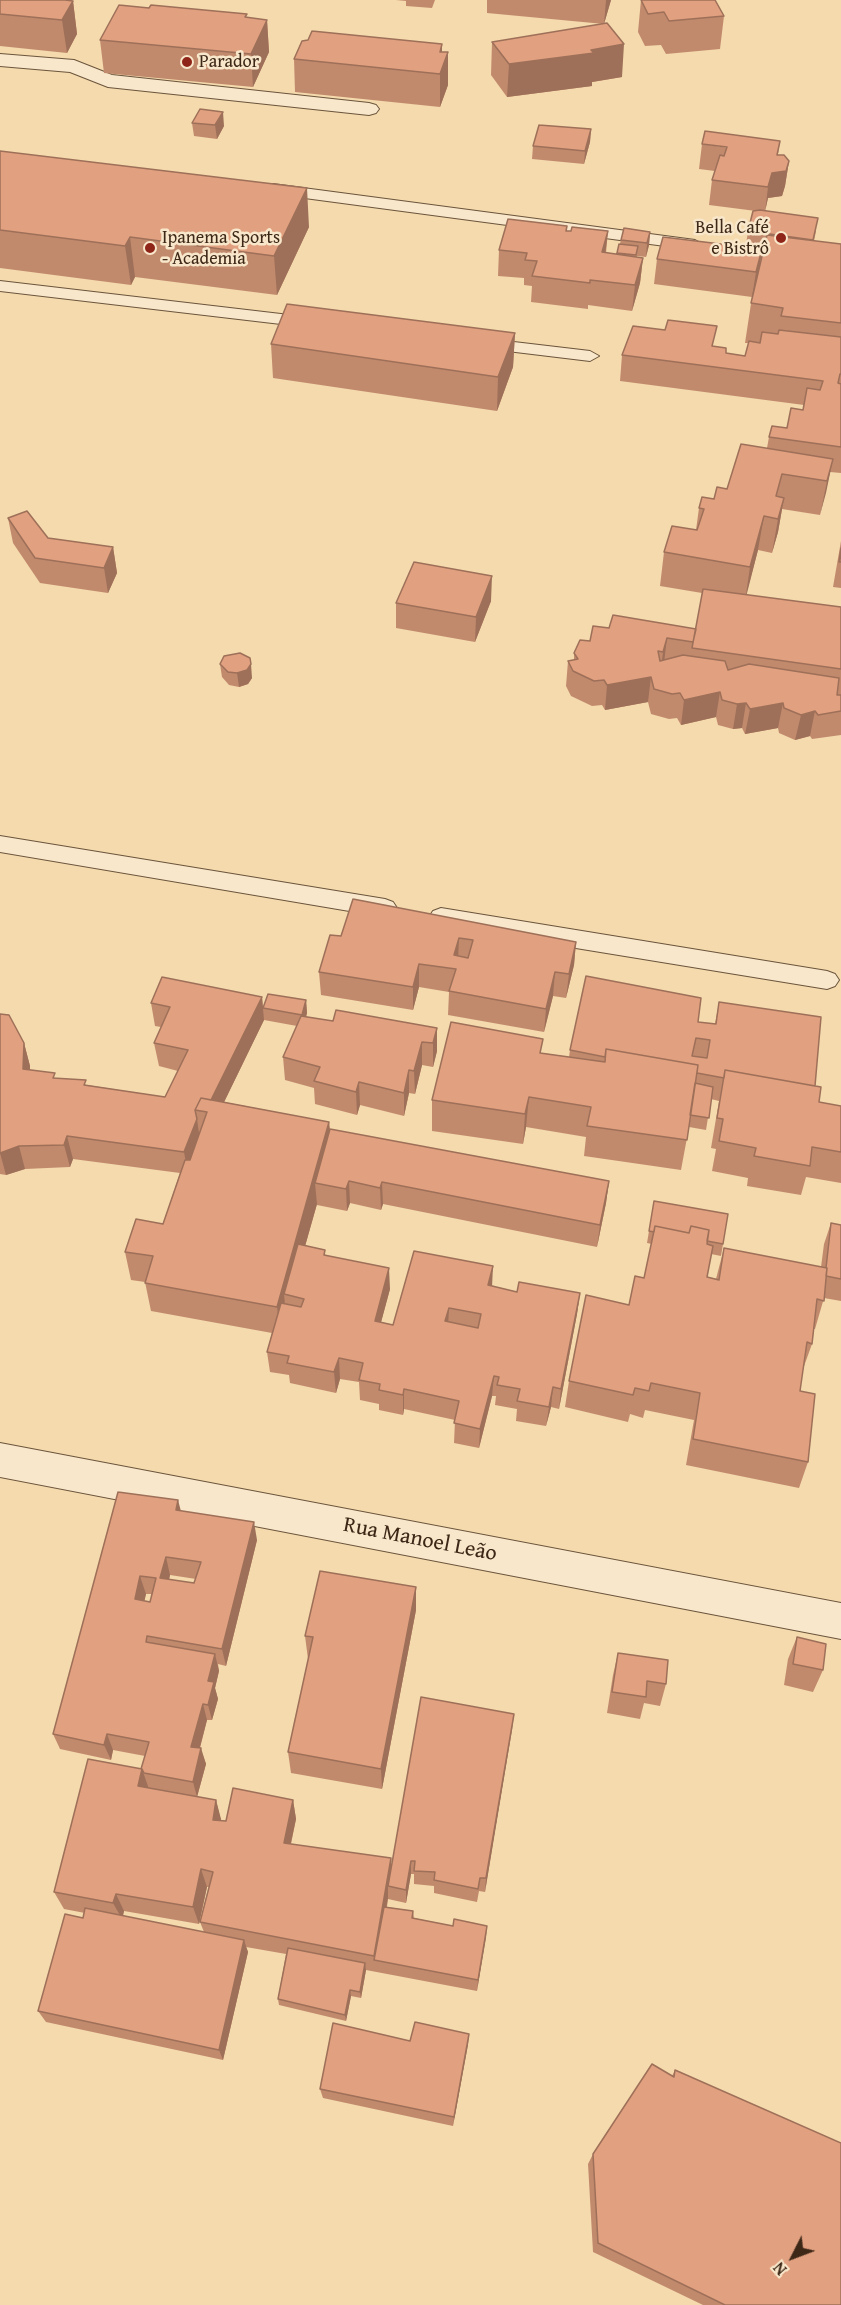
<!DOCTYPE html>
<html>
<head>
<meta charset="utf-8">
<style>
  body { margin:0 }
  #map { position:relative; width:841px; height:2305px; overflow:hidden; background:#f4daad; font-family:"Gentium Book Plus",serif }
  canvas { display:block }
  .north { position:absolute; left:763px; top:2227px; width:60px; height:60px; -webkit-text-stroke:4px #f8e7ca; paint-order:stroke; rotate:228deg; font-size:16px; font-weight:700; line-height:24px; text-align:center; color:#3d2717 }
  .north::after { content:''; display:block; margin:auto; width:21px; height:27px; background:#3d2717; clip-path:polygon(50% 0,100% 100%,50% 72%,0 100%) }
</style>
</head>
<body>
<div id="map">
<canvas width="841" height="2305"></canvas>
<div class="north">N</div>
</div>
<script>
const c = document.querySelector('canvas').getContext('2d');
c.lineJoin = 'round';
const shape = rows => new Path2D(rows.map(r => 'M' + r).join(''));
function trace(path, color, width, dash) { c.strokeStyle = color; c.lineWidth = width; c.lineCap = dash ? 'butt' : 'round'; c.setLineDash(dash || []); c.stroke(path); }
function paint(path, color) { c.fillStyle = color; c.fill(path, 'evenodd'); }
function drawText(font, color, halo, rows, align = 'center') {
  c.font = font + ' "Gentium Book Plus",serif'; c.lineWidth = 5; c.setLineDash([]); c.textBaseline = 'middle'; c.strokeStyle = halo; c.fillStyle = color; for (const [text, x, y, turn = 0] of rows) {
    c.save(); c.translate(x, y); c.rotate((+turn || 0) * Math.PI / 180); c.textAlign = isNaN(turn) ? turn : align; if (halo) c.strokeText(text, 0, 0); c.fillText(text, 0, 0); c.restore();
  }
}
const service = shape([
  [273,184,695,240,704,245,695,250,267,193,265,189,273,184],
  [0,281,315,318,324,323,315,328,0,291,0,281],
  [480,338,590,351,599,356,590,361,474,347,471,343,474,339,480,338],
  [0,836,385,899,393,902,397,908,393,914,385,917,0,852,0,836],
  [441,908,827,971,835,974,839,980,835,986,827,989,441,926,433,923,429,917,433,911,441,908]
]);
const minor = shape([
  [0,54,74,60,112,75,369,103,376,105,379,109,376,113,369,115,108,87,70,72,0,66,0,54],
  [0,1443,841,1603,841,1639,0,1477,0,1443]
]);
const wall = shape([
  [0,0,71,0,72,1,73,1,77,34,67,53,0,46],
  [396,0,435,0,432,8,406,6,406,1],
  [487,0,611,0,604,24,487,13],
  [641,0,724,16,720,49,666,54,661,45,645,46,638,32],
  [247,18,267,20,269,52,253,87,104,73,100,40],
  [492,42,622,77,592,82,592,86,507,97,491,75],
  [442,44,442,52,448,85,440,107,295,92,294,59],
  [192,123,224,126,217,139,194,136],
  [591,129,590,142,584,164,532,159,533,146],
  [702,144,778,155,789,161,785,186,782,196,768,198,765,211,816,231,814,241,841,244,841,473,830,472,820,515,782,509,778,532,772,553,758,550,746,595,841,607,841,735,812,739,810,736,795,740,779,733,778,728,745,734,742,728,733,729,718,725,716,717,681,725,677,718,669,719,651,714,648,702,605,710,602,705,592,706,571,696,566,686,568,661,574,660,574,653,609,628,696,629,702,593,660,586,664,552,696,530,699,508,727,489,767,448,769,437,787,428,803,410,804,405,620,381,622,355,714,346,726,353,745,356,749,343,745,343,752,297,654,284,657,259,762,249,760,265,764,247,746,245,748,231,756,211,709,205,712,180,715,171,699,169],
  [0,151,309,227,277,295,135,277,131,285,0,268],
  [567,231,608,231,606,253,617,254,621,240,650,232,649,245,646,257,637,256,637,257,643,258,640,283,632,311,588,305,588,309,531,302,532,286,524,285,524,278,498,276,499,250],
  [515,333,513,367,497,411,273,378,271,344],
  [8,518,48,538,113,547,117,573,108,593,40,583,13,543],
  [841,541,841,588,833,587],
  [491,601,475,642,396,628,396,603],
  [220,664,252,678,248,684,239,687,229,685,222,677],
  [353,899,576,942,574,965,566,998,553,996,544,1032,448,1015,449,992,419,987,413,1010,321,995,319,972,341,936],
  [262,997,263,1008,306,1000,307,1013,306,1017,333,1021,437,1028,437,1051,433,1067,422,1065,415,1094,409,1093,404,1116,360,1105,357,1115,315,1104,314,1088,285,1080,283,1057,297,1026,264,1020,224,1102,329,1122,330,1129,609,1181,606,1203,597,1247,383,1204,381,1210,350,1203,347,1211,317,1205,317,1204,305,1246,326,1255,390,1289,381,1322,393,1325,492,1286,517,1292,580,1293,577,1314,559,1409,551,1407,546,1426,516,1421,517,1409,495,1405,496,1396,492,1396,479,1448,454,1443,455,1420,404,1409,403,1415,379,1410,379,1404,360,1400,359,1382,340,1379,336,1393,290,1383,289,1375,270,1372,267,1352,272,1333,151,1311,145,1282,131,1280,125,1252,163,1224,180,1173,73,1159,70,1167,25,1169,6,1175,0,1174,0,1014,24,1043,30,1066,30,1070,56,1078,87,1085,165,1097,178,1071,159,1066,154,1043,161,1027,155,1026,151,1003],
  [719,1002,815,1086,819,1102,841,1106,841,1183,806,1177,801,1195,747,1186,748,1178,712,1171,716,1149,711,1148,719,1101,711,1099,706,1130,689,1127,681,1170,584,1156,586,1137,526,1127,523,1144,432,1131,432,1100,542,1053,569,1057,570,1050,698,1022,715,1024],
  [654,1201,723,1244,721,1256,711,1254,707,1277,716,1279,724,1248,821,1267,824,1244,831,1223,841,1225,841,1301,824,1298,815,1329,814,1329,812,1344,803,1369,800,1391,808,1462,799,1488,686,1465,694,1420,645,1410,643,1418,630,1414,628,1422,565,1407,569,1381,629,1305,644,1278,652,1244,647,1243],
  [118,1492,181,1511,257,1540,226,1666,218,1664,219,1671,215,1688,218,1699,212,1720,207,1720,200,1748,206,1764,197,1797,216,1800,221,1821,226,1821,293,1800,296,1819,291,1844,392,1864,514,1714,485,1892,479,1891,477,1902,434,1893,434,1886,414,1884,414,1874,411,1874,406,1903,388,1899,388,1898,387,1907,413,1911,414,1918,453,1926,487,1926,477,1991,366,1970,361,1998,351,1996,346,2021,279,2005,278,1999,286,1954,246,1947,248,1952,223,2060,46,2022,38,2011,83,1918,85,1913,64,1909,54,1892,141,1769,145,1756,113,1750,111,1760,60,1749,53,1734],
  [170,1575,196,1579,194,1583,169,1580],
  [146,1594,152,1594,150,1602,144,1601],
  [207,1887,209,1887,200,1922,204,1932,123,1916,124,1911,199,1924],
  [416,1610,382,1789,291,1773,288,1752,308,1659,305,1636],
  [797,1637,823,1670,813,1692,784,1685,788,1659],
  [618,1653,666,1684,660,1706,644,1703,640,1719,607,1713,613,1675],
  [469,2034,453,2126,323,2098,320,2089],
  [675,2070,841,2305,703,2305,593,2252,588,2164,593,2154,672,2076]
]);
const shadedWall = shape([
  [65,0,71,0,72,3,73,1,77,34,67,53,62,20],
  [606,0,611,0,604,24],
  [267,20,269,52,253,87,251,54],
  [442,44,442,69,448,52,448,85,440,107,440,52],
  [624,44,622,77,592,82,592,86,507,97,509,64],
  [223,112,224,126,217,139,215,125],
  [591,129,590,142,584,164,585,151],
  [780,141,775,172,789,161,785,186,782,196,768,198,765,212,768,187],
  [307,188,309,227,277,295,274,256],
  [608,231,605,256,602,252],
  [650,232,649,245,646,257,647,243],
  [130,237,135,277,131,285,125,246],
  [762,249,759,274,752,297,756,272],
  [643,258,640,283,632,311,635,285],
  [515,333,513,367,497,411,498,377],
  [833,459,826,493,820,515,827,481],
  [784,498,778,532,772,553,778,519],
  [764,516,758,550,745,601,750,567],
  [113,547,117,573,108,593,104,568],
  [492,576,491,601,475,642,476,617],
  [667,638,664,663,660,677,663,652],
  [251,664,252,678,248,684,239,687,237,673],
  [651,677,648,702,605,710,607,685],
  [720,692,716,717,681,725,684,700],
  [746,703,742,728,733,729,737,704],
  [783,703,778,728,745,734,750,709],
  [815,711,810,736,795,740,801,715],
  [459,938,458,962,454,955],
  [576,942,574,965,566,998,569,974],
  [419,964,419,987,413,1010,413,987],
  [555,972,553,996,544,1032,546,1009],
  [262,997,264,1020,211,1129,207,1106],
  [306,1000,307,1013,303,1028,302,1015],
  [437,1028,437,1051,433,1067,433,1043],
  [422,1042,422,1065,415,1094,414,1071],
  [24,1043,30,1066,29,1092,23,1069],
  [409,1070,409,1093,404,1116,404,1093],
  [359,1082,360,1105,357,1115,356,1092],
  [529,1097,526,1127,523,1144,525,1114],
  [197,1119,200,1140,188,1174,184,1152],
  [329,1122,331,1152,315,1183,317,1204,291,1296,284,1294,286,1315,281,1335,277,1307],
  [67,1136,73,1159,70,1167,64,1145],
  [19,1146,25,1169,6,1175,0,1153],
  [349,1181,350,1203,347,1211,346,1189],
  [609,1181,606,1203,597,1247,600,1225],
  [382,1182,383,1204,381,1210,380,1188],
  [493,1266,492,1287,488,1285],
  [389,1268,390,1289,376,1341,375,1321],
  [580,1293,577,1314,559,1409,561,1389],
  [449,1308,448,1329,445,1321],
  [339,1358,340,1379,336,1393,334,1372],
  [494,1376,492,1396,479,1448,480,1429],
  [553,1387,551,1407,546,1426,549,1407],
  [404,1389,404,1409,403,1415,403,1395],
  [178,1500,183,1519,176,1510],
  [254,1522,257,1540,226,1666,222,1649],
  [166,1557,170,1575,165,1596,160,1578],
  [140,1576,146,1594,141,1617,135,1599],
  [416,1587,416,1610,382,1789,381,1769],
  [215,1654,219,1671,215,1688,218,1699,212,1720,208,1705,208,1681],
  [203,1704,207,1720,196,1762,191,1747],
  [514,1714,512,1730,485,1892,486,1878],
  [107,1734,113,1750,111,1760,104,1745],
  [201,1748,206,1764,197,1797,193,1782],
  [142,1769,149,1789,138,1786],
  [216,1800,221,1819,218,1839,213,1820],
  [293,1800,296,1819,287,1861,284,1843],
  [391,1858,392,1876,388,1886,388,1898,377,1961,374,1960,374,1956],
  [411,1861,411,1874,406,1903,406,1890],
  [201,1869,207,1887,199,1924,193,1907],
  [116,1894,124,1911,122,1919,113,1903],
  [487,1926,486,1938,477,1991,478,1980],
  [244,1940,248,1952,223,2060,219,2050],
  [365,1963,366,1970,361,1998,360,1992],
  [350,1990,351,1996,346,2021,345,2015],
  [469,2034,468,2045,453,2126,454,2117]
]);
const building = shape([
  [0,0,65,0,73,1,62,20,0,14,0,0],
  [641,0,715,0,724,16,669,21,664,12,648,14,641,0],
  [119,5,149,8,151,5,247,14,245,17,267,20,251,54,100,40,119,5],
  [607,23,624,44,591,50,594,53,509,64,492,42,607,23],
  [312,31,442,44,440,52,448,52,440,74,294,59,302,41,308,40,312,31],
  [200,109,223,112,215,125,192,123,200,109],
  [539,125,591,129,585,151,533,146,539,125],
  [705,131,780,141,777,155,784,155,789,161,786,171,772,173,768,187,712,180,720,155,724,156,727,147,702,144,705,131],
  [0,151,307,188,274,256,130,237,125,246,0,230,0,151],
  [760,210,818,218,813,240,748,231,753,211,760,210],
  [508,219,567,226,566,231,571,231,572,227,608,231,602,252,643,258,635,285,590,280,590,283,532,276,537,261,525,260,527,253,499,250,508,219],
  [624,228,650,232,647,243,621,240,624,228],
  [767,235,841,244,841,323,781,316,783,308,751,303,767,235],
  [663,237,762,249,756,272,657,259,663,237],
  [619,244,638,246,636,255,617,253,619,244],
  [287,304,515,333,498,377,271,344,287,304],
  [668,320,717,326,712,346,726,348,726,353,745,356,749,341,760,343,762,332,778,334,779,330,841,337,841,374,840,374,838,383,841,384,841,447,769,437,772,426,787,428,791,408,803,410,807,388,820,390,823,381,622,355,633,326,665,330,668,320],
  [741,444,833,459,827,481,782,474,776,496,784,498,778,519,764,516,750,567,664,552,672,526,697,530,704,509,699,508,702,497,714,499,717,487,727,489,741,444],
  [27,511,48,538,113,547,104,568,35,558,8,518,27,511],
  [841,548,841,562,839,562,841,548],
  [414,562,492,576,476,617,396,603,414,562],
  [703,589,841,607,841,669,692,648,703,589],
  [613,615,696,629,693,642,667,638,663,652,658,651,660,661,683,655,725,661,728,670,749,664,839,678,837,695,841,695,841,711,818,715,815,711,801,715,784,708,783,703,750,709,746,703,737,704,722,700,720,692,684,700,680,693,672,694,654,689,651,677,607,685,604,680,594,681,573,671,568,661,578,659,574,653,580,640,590,641,593,626,609,628,613,615],
  [240,653,250,658,251,664,247,670,237,673,228,672,220,664,224,656,240,653],
  [353,899,576,942,569,974,555,972,546,1009,449,991,456,969,419,964,413,987,319,972,330,935,341,936,353,899],
  [459,938,473,940,468,958,454,955,459,938],
  [586,976,701,998,698,1022,716,1024,719,1002,821,1017,815,1086,725,1070,724,1078,697,1073,698,1065,606,1049,605,1057,570,1050,586,976],
  [696,1038,710,1040,707,1058,692,1056,696,1038],
  [162,977,262,997,211,1100,201,1098,195,1110,197,1119,184,1152,67,1136,64,1145,19,1146,0,1153,0,1014,9,1015,24,1043,23,1069,55,1073,53,1078,86,1080,84,1085,165,1097,188,1050,154,1043,170,1007,151,1003,162,977],
  [268,994,306,1000,302,1015,263,1008,268,994],
  [336,1010,437,1028,433,1043,422,1042,414,1071,409,1070,404,1093,359,1082,356,1092,314,1081,320,1067,283,1057,301,1016,333,1021,336,1010],
  [451,1022,543,1039,540,1053,605,1062,606,1049,698,1065,687,1140,587,1126,591,1107,529,1097,525,1114,432,1100,451,1022],
  [725,1070,821,1087,819,1102,841,1106,841,1152,812,1147,810,1166,754,1156,756,1148,719,1141,723,1119,717,1118,725,1070],
  [695,1083,713,1087,709,1118,690,1115,695,1083],
  [201,1098,329,1122,277,1307,145,1283,153,1256,125,1252,136,1219,163,1224,185,1160,190,1160,207,1112,195,1110,201,1098],
  [330,1129,609,1181,600,1225,382,1182,380,1188,349,1181,346,1189,315,1183,330,1129],
  [654,1201,728,1214,723,1244,707,1241,709,1230,691,1226,689,1233,655,1226,654,1232,649,1231,654,1201],
  [831,1223,841,1225,841,1279,826,1276,827,1268,826,1268,831,1223],
  [655,1226,689,1233,691,1226,709,1230,707,1244,713,1246,707,1277,719,1280,724,1248,827,1268,824,1301,817,1299,812,1344,807,1342,800,1391,815,1394,808,1462,693,1439,700,1393,651,1383,649,1391,635,1388,633,1395,569,1381,586,1295,629,1305,635,1276,644,1278,655,1226],
  [298,1244,325,1250,324,1255,389,1268,375,1321,393,1325,414,1251,493,1266,488,1285,517,1292,519,1282,580,1293,561,1389,553,1387,549,1407,517,1401,520,1389,497,1385,499,1377,494,1376,480,1429,454,1423,459,1401,404,1389,403,1395,379,1390,380,1384,359,1380,363,1363,339,1358,334,1372,287,1363,289,1356,267,1352,281,1303,301,1307,304,1299,284,1294,298,1244],
  [449,1308,481,1314,478,1328,445,1321,449,1308],
  [118,1492,178,1500,176,1510,254,1522,222,1649,147,1636,146,1642,215,1654,208,1681,214,1682,208,1705,203,1704,191,1747,201,1748,193,1782,144,1773,142,1769,141,1769,149,1742,107,1734,104,1745,53,1734,118,1492],
  [166,1557,201,1562,194,1583,160,1578,166,1557],
  [140,1576,156,1578,150,1602,135,1599,140,1576],
  [320,1571,416,1587,381,1769,288,1752,313,1637,305,1636,320,1571],
  [797,1637,826,1644,823,1670,793,1664,797,1637],
  [618,1653,668,1660,666,1684,647,1681,646,1697,612,1692,618,1653],
  [421,1697,514,1714,486,1878,480,1878,478,1889,434,1880,435,1872,414,1871,415,1861,411,1861,406,1890,388,1886,421,1697],
  [88,1759,142,1769,138,1786,216,1800,213,1820,226,1821,233,1788,293,1800,284,1843,391,1858,374,1956,200,1922,213,1872,201,1869,193,1907,116,1894,113,1903,54,1892,88,1759],
  [384,1907,413,1911,412,1918,453,1926,454,1919,487,1926,478,1980,374,1960,384,1907],
  [85,1908,244,1940,219,2050,38,2011,65,1914,83,1918,85,1908],
  [288,1948,365,1963,360,1992,350,1990,345,2015,278,1999,288,1948],
  [415,2022,469,2034,454,2117,320,2089,333,2023,410,2041,415,2022],
  [652,2064,674,2077,675,2070,841,2143,841,2305,725,2305,598,2243,593,2154,652,2064]
]);
const markers = [
  [187,62,6,"#8f2418"],
  [781,238,6,"#8f2418"],
  [150,248,6,"#8f2418"]
];
const farPoinames = [
  ["Parador",199,62],
  ["Bella Café",769,228,"right"],
  ["e Bistrô",769,249,"right"],
  ["Ipanema Sports",162,238],
  ["- Academia",162,259]
];
const streetNames = [
  ["Rua Manoel Leão",420,1540,11]
];
trace(service, '#6b543c', 2);
trace(minor, '#6b543c', 2);
paint(service, '#f8e7ca');
paint(minor, '#f8e7ca');
paint(wall, '#c28a6d');
paint(shadedWall, '#9e7059');
paint(building, '#e1a07f');
trace(building, '#9e7059', 1.5);
for (const [x, y, r, color] of markers) { const dot = new Path2D(); dot.arc(x, y, r, 0, 2 * Math.PI); c.fillStyle = color; c.fill(dot); trace(dot, '#f8e7ca', 2); }
drawText('18px', '#3d2717', '#f8e7ca', farPoinames, 'left');
drawText('22px', '#3d2717', '#f8e7ca', streetNames);
</script>
</body>
</html>
